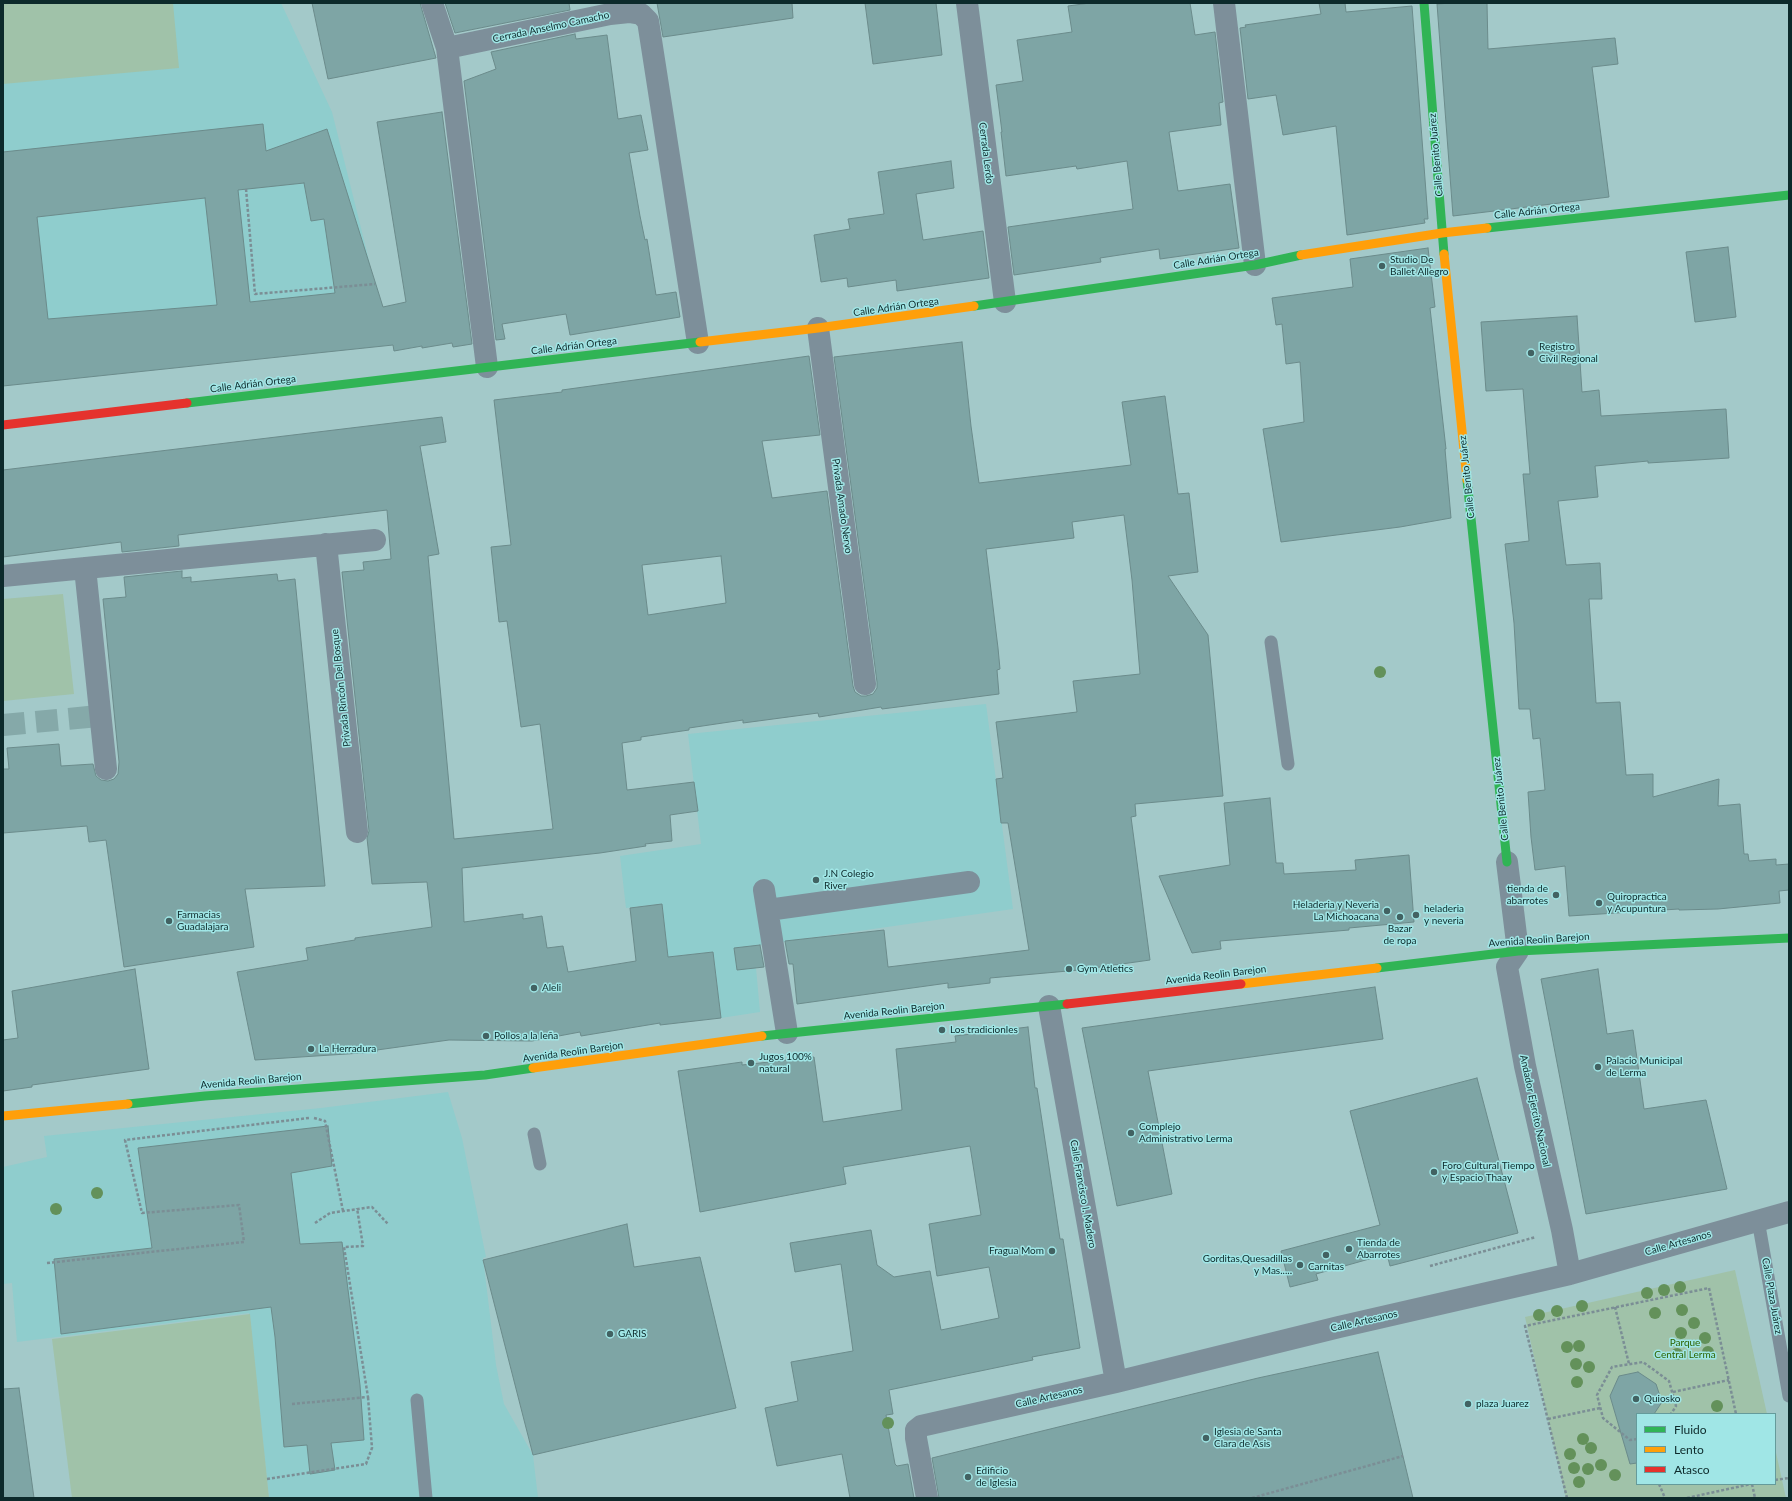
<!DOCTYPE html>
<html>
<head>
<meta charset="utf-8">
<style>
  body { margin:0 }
  #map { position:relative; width:1792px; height:1501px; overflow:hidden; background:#a3c9c9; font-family:Lato,sans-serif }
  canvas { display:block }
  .frame { position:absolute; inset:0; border:4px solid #0d2a2b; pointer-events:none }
  .legend { position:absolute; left:1636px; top:1413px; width:140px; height:72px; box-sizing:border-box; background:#a0e6e6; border:1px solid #659b9b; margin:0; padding:5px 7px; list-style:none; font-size:12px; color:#0d2a2b }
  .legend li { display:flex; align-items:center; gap:8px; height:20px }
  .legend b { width:20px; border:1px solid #659b9b }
</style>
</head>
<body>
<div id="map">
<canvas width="1792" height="1501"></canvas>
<div class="frame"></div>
<ul class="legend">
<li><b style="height:5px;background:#30b455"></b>Fluido</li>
<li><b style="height:5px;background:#ff9f0a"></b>Lento</li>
<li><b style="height:5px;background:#e5322d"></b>Atasco</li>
</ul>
</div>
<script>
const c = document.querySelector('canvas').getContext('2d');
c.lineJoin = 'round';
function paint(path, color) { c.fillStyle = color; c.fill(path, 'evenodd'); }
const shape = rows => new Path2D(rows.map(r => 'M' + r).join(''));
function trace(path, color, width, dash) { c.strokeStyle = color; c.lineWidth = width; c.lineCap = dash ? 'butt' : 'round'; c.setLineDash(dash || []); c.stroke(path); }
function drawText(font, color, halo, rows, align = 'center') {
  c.font = font + ' Lato,sans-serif'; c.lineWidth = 3; c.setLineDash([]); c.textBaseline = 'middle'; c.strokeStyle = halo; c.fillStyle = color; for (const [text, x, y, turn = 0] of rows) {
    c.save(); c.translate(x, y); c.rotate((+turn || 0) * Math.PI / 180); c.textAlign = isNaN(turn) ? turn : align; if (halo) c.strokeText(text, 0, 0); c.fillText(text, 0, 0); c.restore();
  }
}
const built = shape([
  [3,3,281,3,332,112,364,240,388,341,372,347,3,386],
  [986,704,1013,909,754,946,760,1012,721,1018,713,952,668,957,662,904,626,908,620,856,701,844,688,734],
  [448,1092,462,1138,486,1257,483,1258,496,1365,504,1404,533,1455,538,1498,269,1498,249,1313,17,1342,12,1283,3,1284,3,1167,47,1157,44,1136,321,1108]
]);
const green = shape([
  [3,3,173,3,179,68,3,84],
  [63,594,74,694,3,701,3,599],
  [1735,1270,1767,1414,1637,1414,1637,1484,1775,1484,1775,1448,1786,1498,1566,1498,1525,1317],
  [250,1314,269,1498,72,1498,52,1339]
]);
const building = shape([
  [312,3,420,3,436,58,328,79,312,3],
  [445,3,569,3,570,10,455,33,445,3],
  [657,3,792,3,793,18,663,37,657,3],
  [865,3,936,3,942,55,873,64,865,3],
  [1090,3,1190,3,1195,35,1215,32,1223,102,1219,103,1221,125,1169,132,1178,191,1230,184,1239,248,1160,259,1159,249,1100,258,1101,262,1014,275,1008,227,1133,209,1127,161,1077,169,1076,166,1006,176,1001,132,1002,132,996,85,1023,81,1017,40,1072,32,1068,6,1090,3],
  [1319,3,1345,3,1346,12,1412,6,1428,219,1424,219,1425,223,1347,235,1336,126,1283,135,1276,95,1248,99,1240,28,1246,27,1245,25,1321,14,1319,3],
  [1452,3,1487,3,1488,49,1615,38,1618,64,1592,67,1609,197,1453,216,1437,4,1452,3],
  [575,34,576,39,607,35,618,119,641,115,648,150,629,153,640,216,645,240,647,239,656,295,676,292,680,317,570,335,566,314,502,324,505,339,496,340,464,81,496,69,491,52,575,34],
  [442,112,472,344,453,347,452,343,422,348,422,346,394,351,393,345,3,386,3,152,263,124,266,151,327,129,383,307,406,302,377,122,442,112],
  [304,183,311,221,324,219,335,293,250,302,238,190,304,183],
  [205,198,217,305,48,319,37,217,205,198],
  [951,161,954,188,916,194,923,240,983,231,989,278,897,291,896,280,848,287,847,278,821,282,814,235,850,229,848,219,884,214,878,172,951,161],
  [1728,247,1736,317,1695,322,1686,252,1728,247],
  [1428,248,1435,307,1430,308,1446,449,1445,449,1451,518,1400,527,1281,542,1263,429,1304,422,1300,362,1286,364,1282,324,1276,325,1272,298,1353,287,1350,259,1428,248],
  [1577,316,1582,392,1599,390,1601,416,1726,409,1729,458,1648,463,1648,461,1595,466,1598,497,1558,501,1566,565,1600,563,1602,599,1589,599,1596,703,1620,702,1626,775,1653,774,1653,797,1719,779,1718,806,1740,804,1744,854,1748,854,1749,861,1776,859,1776,865,1789,864,1789,890,1779,891,1780,903,1718,909,1679,910,1679,909,1569,916,1565,866,1535,870,1531,837,1528,792,1545,790,1540,738,1533,739,1530,709,1519,709,1514,623,1505,544,1529,541,1523,474,1530,474,1523,389,1486,391,1481,322,1577,316],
  [962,342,971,426,979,483,1131,465,1122,402,1165,396,1178,494,1189,493,1198,572,1168,576,1208,635,1223,796,1135,804,1136,816,1131,817,1150,960,1079,970,990,978,990,983,948,988,948,983,797,1004,793,964,789,964,785,941,884,930,888,967,1029,950,1008,823,1001,823,996,779,1003,778,996,722,1077,712,1073,681,1140,674,1132,580,1124,515,1072,522,1074,538,986,549,998,648,1000,669,997,670,999,694,882,709,881,707,819,717,818,713,743,723,743,720,689,728,689,730,641,737,641,740,622,743,627,790,694,782,698,811,670,815,672,841,645,844,646,846,600,853,462,868,464,922,523,914,523,919,542,916,547,948,563,946,568,972,636,961,630,908,662,904,668,957,713,952,721,1018,660,1025,660,1023,581,1036,580,1032,532,1041,449,1040,377,1050,377,1052,255,1060,237,972,308,960,306,948,355,940,355,938,432,927,427,882,372,884,367,838,369,831,342,572,364,570,363,562,391,559,387,510,178,535,179,546,122,552,121,542,3,557,3,470,442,417,446,442,420,446,439,554,428,556,454,839,553,829,540,724,521,727,507,621,499,622,491,547,511,545,494,400,562,392,562,390,809,356,820,435,762,441,772,498,827,491,853,686,855,692,861,696,866,696,873,694,877,688,877,682,834,357,962,342],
  [721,556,726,603,648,615,642,565,721,556],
  [182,571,182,578,191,577,191,582,277,574,278,581,295,579,325,886,245,889,254,947,124,967,106,840,89,842,87,826,3,833,3,769,9,769,7,748,59,744,61,766,93,764,96,776,101,780,108,781,114,779,118,774,119,762,103,599,126,597,124,577,182,571],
  [1270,798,1276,863,1283,863,1284,874,1356,870,1355,860,1409,855,1414,922,1349,928,1349,930,1220,941,1221,949,1192,953,1159,876,1230,865,1224,803,1270,798],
  [760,945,764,967,737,970,734,948,760,945],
  [135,969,149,1069,32,1085,32,1087,3,1091,3,1040,18,1038,12,991,135,969],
  [1598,969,1607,1034,1633,1030,1644,1109,1706,1100,1727,1189,1586,1214,1541,979,1598,969],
  [1375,987,1383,1039,1148,1071,1172,1194,1117,1206,1082,1028,1375,987],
  [1028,1027,1035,1088,1037,1088,1060,1239,1063,1239,1080,1348,1032,1357,1033,1360,889,1390,893,1414,886,1415,895,1464,897,1466,908,1464,914,1498,850,1498,842,1454,777,1466,765,1408,798,1401,791,1362,853,1351,841,1264,795,1272,790,1243,871,1230,877,1265,894,1277,930,1271,941,1330,999,1318,989,1267,937,1276,929,1224,981,1215,970,1146,843,1167,846,1184,700,1212,678,1071,742,1062,742,1065,814,1057,823,1122,902,1110,896,1049,956,1042,955,1036,1028,1027],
  [1477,1078,1518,1233,1390,1266,1387,1254,1316,1274,1318,1280,1290,1287,1281,1251,1380,1225,1350,1111,1477,1078],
  [328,1126,332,1166,291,1173,300,1244,342,1242,360,1385,364,1440,331,1443,335,1470,310,1474,307,1445,284,1447,275,1337,271,1307,61,1334,54,1259,152,1248,138,1148,328,1126],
  [627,1224,634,1267,700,1257,736,1408,533,1455,483,1260,627,1224],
  [1378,1352,1413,1498,939,1498,932,1458,1258,1378,1378,1352],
  [1638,1372,1656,1384,1662,1402,1654,1414,1637,1414,1637,1463,1630,1464,1610,1396,1619,1376,1638,1372],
  [19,1388,34,1498,3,1498,3,1389,19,1388]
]);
const streetTunnel = shape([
  [3,725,99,716]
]);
const path = shape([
  [246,189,255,294,375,284],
  [314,1118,325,1121,343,1211],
  [315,1223,330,1213,372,1207,388,1224],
  [47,1263,244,1242,239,1205,142,1213,125,1140,309,1118],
  [1430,1266,1536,1237],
  [1615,1307,1629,1364],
  [1673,1392,1729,1380],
  [292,1404,368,1397,344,1247,363,1246,357,1208],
  [1548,1419,1600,1408],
  [1637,1439,1630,1440,1603,1418,1597,1395,1612,1367,1643,1362,1669,1381,1676,1406,1671,1414],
  [267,1479,366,1464,372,1448,368,1397],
  [1775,1480,1789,1478],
  [1659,1484,1665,1498],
  [1752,1484,1755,1498],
  [1252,1498,1403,1456],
  [1567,1498,1525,1326,1709,1288,1736,1414],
  [1687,1498,1751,1484]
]);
const lane = shape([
  [1271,642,1288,764],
  [534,1134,540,1164],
  [1758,1220,1789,1396],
  [417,1400,426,1498]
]);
const street = shape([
  [432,3,447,48,487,367],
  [967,3,1005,302],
  [1224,3,1255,265],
  [447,48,610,14,629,12,641,14,648,21,698,343],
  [818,328,865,684],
  [326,544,357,832],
  [85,568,106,769],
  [3,576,375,540],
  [1507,862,1518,951,1507,967,1525,1066,1562,1230,1570,1274],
  [764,890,787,1033],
  [768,910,969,882],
  [1049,1006,1116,1382],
  [927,1498,916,1438,916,1430,921,1426,1116,1382,1339,1327,1570,1274,1789,1212]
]);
const fast = shape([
  [1424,3,1444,254],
  [1487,228,1789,195],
  [974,306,1255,265,1301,255],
  [187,403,700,342],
  [1467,480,1507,862],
  [1377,968,1518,951,1789,938],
  [762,1036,1067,1004],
  [128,1104,205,1096,485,1075,533,1068]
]);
const slow = shape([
  [1444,254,1467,480],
  [1301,255,1442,233,1487,228],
  [700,342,818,328,974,306],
  [1241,984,1377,968],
  [533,1068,762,1036],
  [3,1116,128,1104]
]);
const jam = shape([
  [3,425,187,403],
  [1067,1004,1241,984]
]);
const trees = [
  [1380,672],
  [97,1193],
  [56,1209],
  [1680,1287],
  [1664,1290],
  [1647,1293],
  [1582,1306],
  [1682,1310],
  [1557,1311],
  [1655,1313],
  [1539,1315],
  [1694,1323],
  [1681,1333],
  [1705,1338],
  [1579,1346],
  [1567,1347],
  [1708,1352],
  [1677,1354],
  [1576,1364],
  [1589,1367],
  [1577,1382],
  [1717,1406],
  [888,1423],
  [1583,1439],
  [1591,1448],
  [1570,1454],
  [1601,1465],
  [1574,1468],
  [1588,1469],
  [1615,1475],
  [1579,1482]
];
const markers = [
  [1382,266,4,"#426262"],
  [1531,353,4,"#426262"],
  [816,880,4,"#426262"],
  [1556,895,4,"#426262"],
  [1599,903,4,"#426262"],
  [1387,911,4,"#426262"],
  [1416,915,4,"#426262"],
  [1400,917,4,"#426262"],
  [169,921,4,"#426262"],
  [1069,969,4,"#426262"],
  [534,988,4,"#426262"],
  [942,1030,4,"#426262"],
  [486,1036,4,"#426262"],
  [311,1049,4,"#426262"],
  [751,1063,4,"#426262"],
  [1598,1067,4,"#426262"],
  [1131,1133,4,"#426262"],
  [1434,1172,4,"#426262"],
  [1349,1249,4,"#426262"],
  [1052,1251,4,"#426262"],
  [1326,1255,4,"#426262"],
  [1300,1265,4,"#426262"],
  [610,1334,4,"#426262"],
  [1636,1399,4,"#426262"],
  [1468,1404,4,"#426262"],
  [1206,1438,4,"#426262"],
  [968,1477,4,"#426262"]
];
const streetNames = [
  ["Cerrada Anselmo Camacho",551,27,-12],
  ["Cerrada Lerdo",986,153,83],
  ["Calle Benito Juárez",1436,155,-95],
  ["Calle Adrián Ortega",1537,211,-6],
  ["Calle Adrián Ortega",1216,259,-9],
  ["Calle Adrián Ortega",896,307,-8],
  ["Calle Adrián Ortega",574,346,-7],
  ["Calle Adrián Ortega",253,384,-7],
  ["Calle Benito Juárez",1467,477,-96],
  ["Privada Amado Nervo",842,506,82],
  ["Privada Rincón Del Bosque",341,688,-96],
  ["Calle Benito Juárez",1501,799,-96],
  ["Avenida Reolin Barejon",1539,940,-4],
  ["Avenida Reolin Barejon",1216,975,-7],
  ["Avenida Reolin Barejon",894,1011,-6],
  ["Avenida Reolin Barejon",573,1052,-8],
  ["Avenida Reolin Barejon",251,1081,-5],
  ["Andador Ejercito Nacional",1535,1111,78],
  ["Calle Francisco I. Madero",1083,1194,80],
  ["Calle Artesanos",1678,1243,-16],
  ["Calle Plaza Juárez",1772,1296,80],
  ["Calle Artesanos",1364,1321,-13],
  ["Calle Artesanos",1049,1397,-13]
];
const poiNames = [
  ["Studio De",1390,260],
  ["Ballet Allegro",1390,272],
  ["Registro",1539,347],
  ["Civil Regional",1539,359],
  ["J.N Colegio",824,874],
  ["River",824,886],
  ["tienda de",1548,889,"right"],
  ["abarrotes",1548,901,"right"],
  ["Quiropractica",1607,897],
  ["y Acupuntura",1607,909],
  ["Heladeria y Neveria",1379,905,"right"],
  ["La Michoacana",1379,917,"right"],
  ["heladeria",1424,909],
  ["y neveria",1424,921],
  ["Farmacias",177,915],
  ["Guadalajara",177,927],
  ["Bazar",1400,929,"center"],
  ["de ropa",1400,941,"center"],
  ["Gym Atletics",1077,969],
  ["Aleli",542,988],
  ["Los tradicionles",950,1030],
  ["Pollos a la leña",494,1036],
  ["La Herradura",319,1049],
  ["Jugos 100%",759,1057],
  ["natural",759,1069],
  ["Palacio Municipal",1606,1061],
  ["de Lerma",1606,1073],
  ["Complejo",1139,1127],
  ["Administrativo Lerma",1139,1139],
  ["Foro Cultural Tiempo",1442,1166],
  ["y Espacio Thaay",1442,1178],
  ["Tienda de",1357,1243],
  ["Abarrotes",1357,1255],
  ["Fragua Mom",1044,1251,"right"],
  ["Gorditas,Quesadillas",1292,1259,"right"],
  ["y Mas.....",1292,1271,"right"],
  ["Carnitas",1326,1267,"center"],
  ["GARIS",618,1334],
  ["Quiosko",1644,1399],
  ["plaza Juarez",1476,1404],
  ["Iglesia de Santa",1214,1432],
  ["Clara de Asis",1214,1444],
  ["Edificio",976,1471],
  ["de Iglesia",976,1483]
];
const parkNames = [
  ["Parque",1685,1343],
  ["Central Lerma",1685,1355]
];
paint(built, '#8fcdcd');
paint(green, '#a0c2a9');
paint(building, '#7ea5a5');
trace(building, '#6b8b8b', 1);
trace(streetTunnel, '#85a9a9', 22, [22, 11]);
trace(path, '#7b8e95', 2.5, [3, 2]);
trace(lane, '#7d8f9a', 13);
trace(street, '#7d8f9a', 22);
trace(fast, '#30b455', 9);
trace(slow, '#ff9f0a', 9);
trace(jam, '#e5322d', 9);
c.fillStyle = '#63915a';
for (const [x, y] of trees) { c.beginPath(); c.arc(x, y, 6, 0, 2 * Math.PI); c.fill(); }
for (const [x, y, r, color] of markers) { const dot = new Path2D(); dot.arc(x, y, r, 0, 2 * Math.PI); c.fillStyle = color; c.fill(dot); trace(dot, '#a0e6e6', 1.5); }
drawText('10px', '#0d2a2b', '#a0e6e6', streetNames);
drawText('10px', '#0d2a2b', '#a0e6e6', poiNames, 'left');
drawText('10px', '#2e6300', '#a0e6e6', parkNames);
</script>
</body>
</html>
